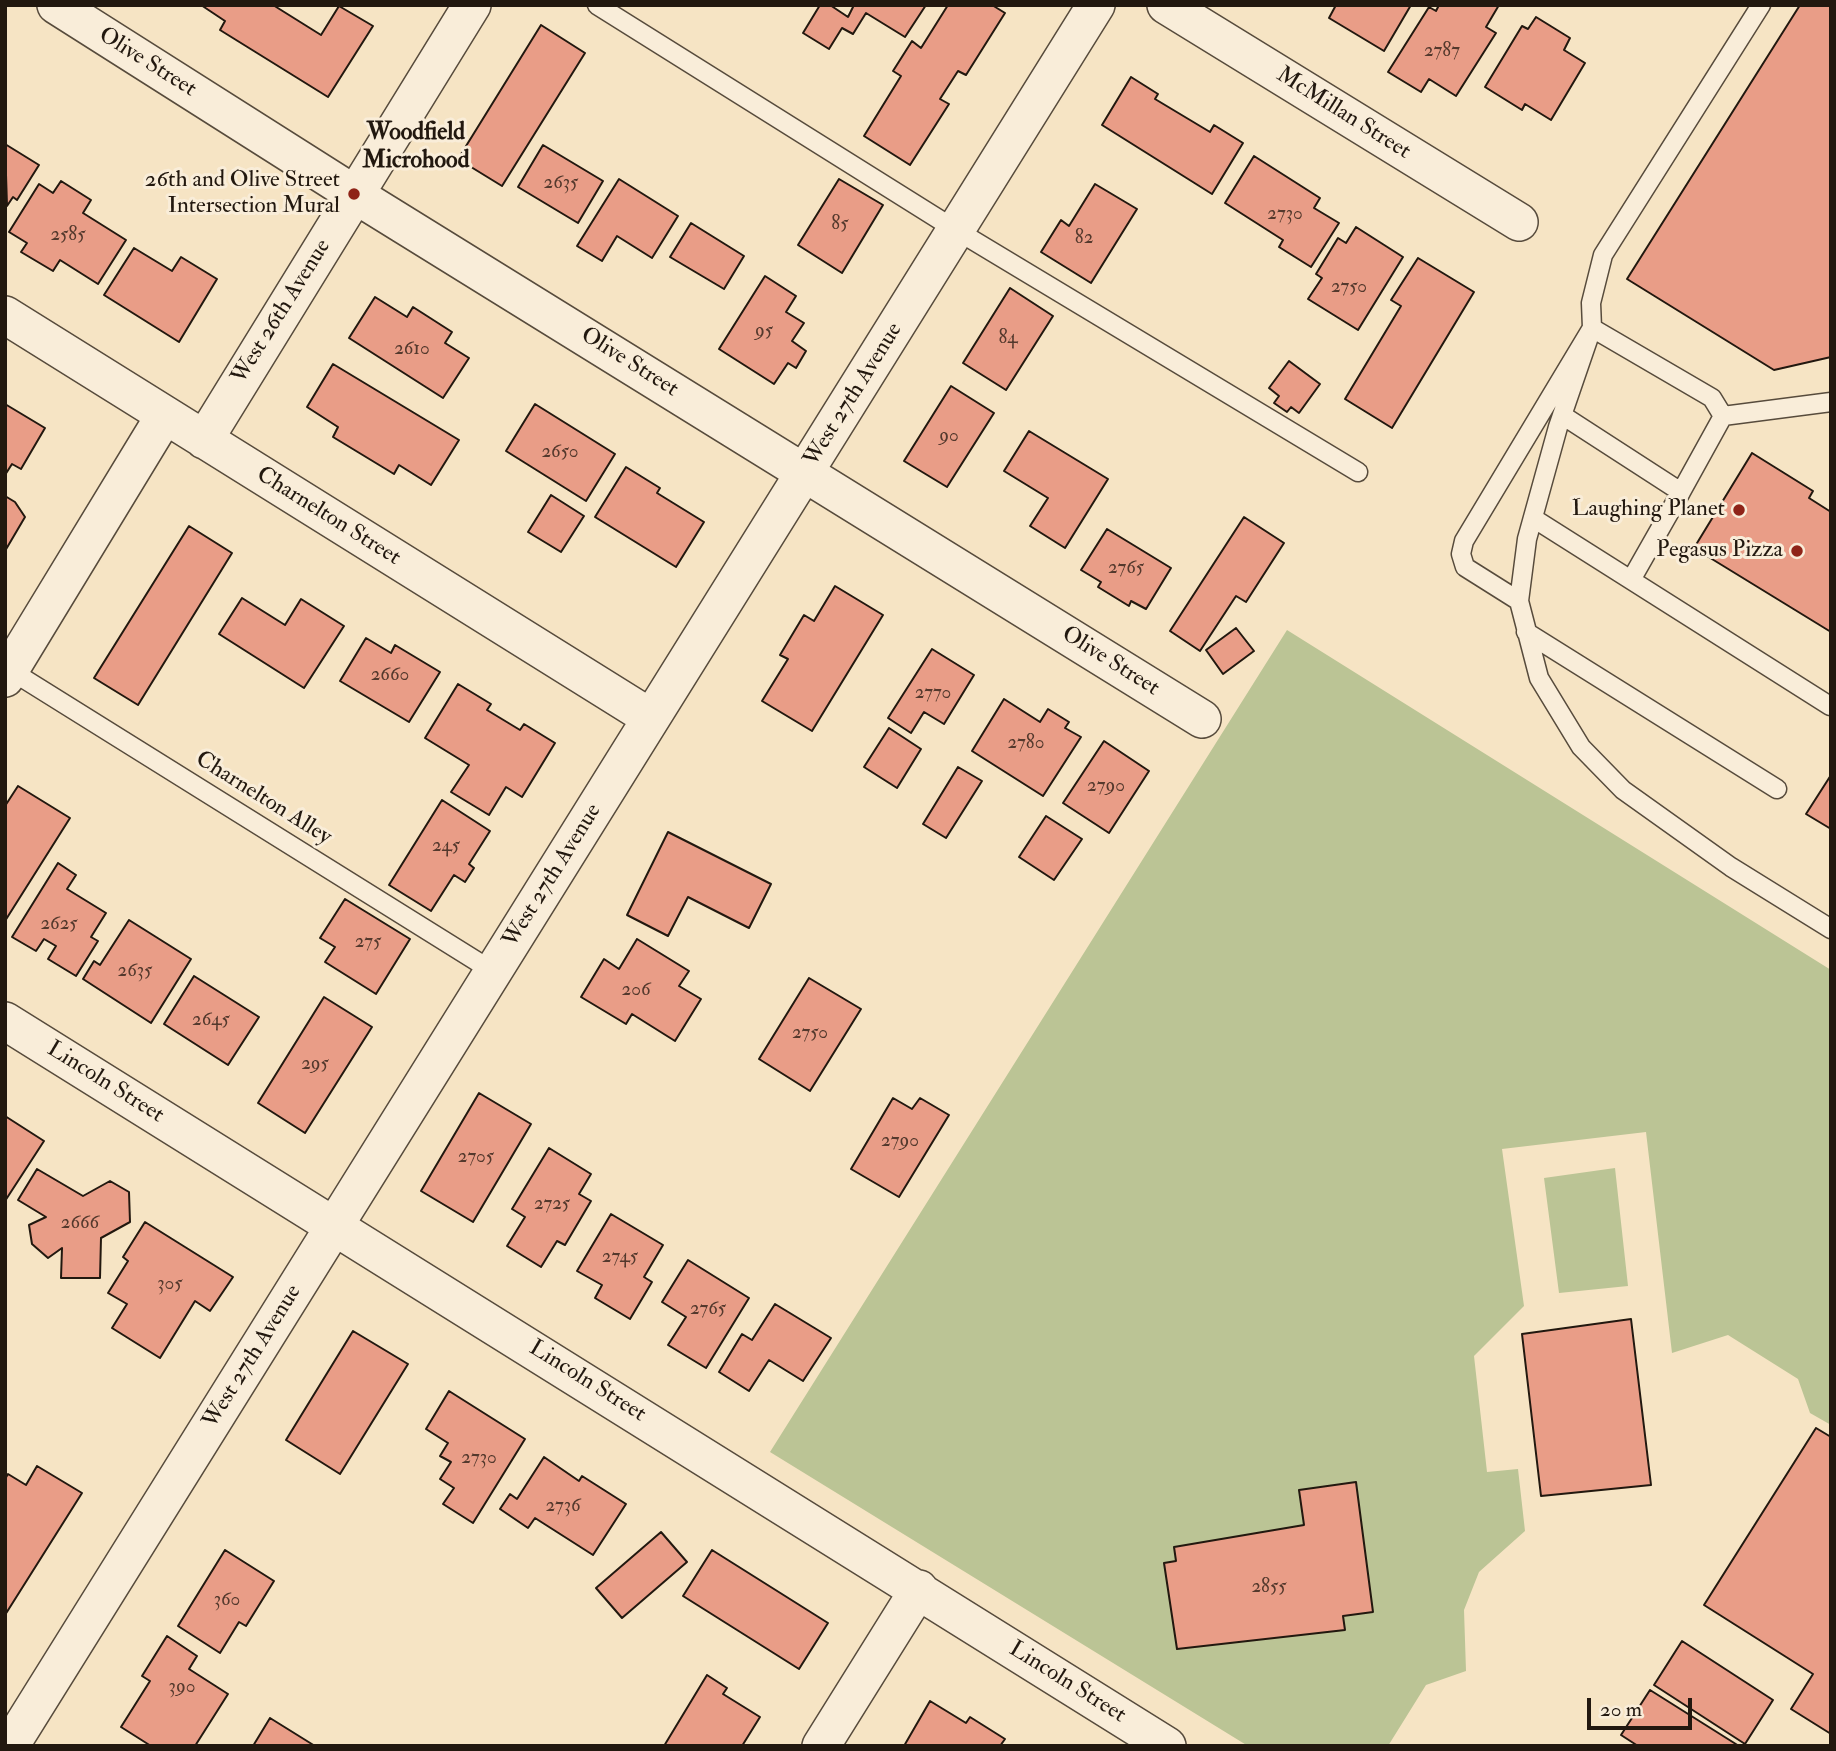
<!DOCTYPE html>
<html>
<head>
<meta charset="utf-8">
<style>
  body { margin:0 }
  #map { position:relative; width:1836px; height:1751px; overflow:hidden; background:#f6e4c4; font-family:"IM FELL Double Pica",serif }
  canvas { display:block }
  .frame { position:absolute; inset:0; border:7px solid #22180f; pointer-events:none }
  .scale { position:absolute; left:1587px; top:1698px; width:105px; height:32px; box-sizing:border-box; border:4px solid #22180f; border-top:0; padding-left:9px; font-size:21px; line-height:24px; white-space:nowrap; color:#22180f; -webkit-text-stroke:5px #f9edd9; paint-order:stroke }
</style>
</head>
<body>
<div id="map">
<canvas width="1836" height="1751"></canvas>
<div class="frame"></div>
<div class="scale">20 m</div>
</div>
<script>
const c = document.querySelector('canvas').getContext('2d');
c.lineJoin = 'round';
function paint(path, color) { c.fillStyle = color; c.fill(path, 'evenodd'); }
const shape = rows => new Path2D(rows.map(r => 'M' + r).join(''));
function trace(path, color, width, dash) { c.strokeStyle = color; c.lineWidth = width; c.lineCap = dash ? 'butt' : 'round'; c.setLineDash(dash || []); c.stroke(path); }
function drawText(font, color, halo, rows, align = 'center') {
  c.font = font + ' "IM FELL Double Pica",serif'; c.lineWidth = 6; c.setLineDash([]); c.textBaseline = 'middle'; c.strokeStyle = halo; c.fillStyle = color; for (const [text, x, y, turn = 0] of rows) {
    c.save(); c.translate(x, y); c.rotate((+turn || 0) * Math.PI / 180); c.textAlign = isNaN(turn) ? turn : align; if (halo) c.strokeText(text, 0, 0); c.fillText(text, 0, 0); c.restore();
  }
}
const green = shape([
  [1287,630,1831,970,1831,1425,1810,1413,1798,1379,1728,1335,1672,1353,1646,1132,1502,1149,1524,1306,1474,1356,1487,1472,1518,1469,1525,1531,1479,1572,1464,1610,1466,1671,1426,1685,1388,1746,1248,1746,770,1452],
  [1615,1168,1628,1286,1559,1293,1544,1178]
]);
const building = shape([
  [201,5,273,5,321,35,339,6,373,26,328,97,220,30,225,21,201,5],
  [820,5,830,5,848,17,854,5,926,5,905,37,866,13,853,34,842,28,829,49,803,33,820,5],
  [948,5,992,5,1005,13,966,75,958,71,940,99,949,104,910,165,864,136,901,76,893,71,912,41,921,48,948,5],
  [1336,5,1411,5,1384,51,1329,18,1336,5],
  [1439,5,1499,5,1486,27,1496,33,1456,96,1429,79,1421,92,1388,72,1429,7,1436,11,1439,5],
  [1800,5,1831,5,1831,357,1774,370,1627,279,1800,5],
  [1536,17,1570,38,1564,50,1585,63,1551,120,1525,104,1522,110,1485,87,1522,26,1528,29,1536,17],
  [541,25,585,53,502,186,458,159,541,25],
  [1131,77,1158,94,1155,99,1210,132,1214,125,1243,143,1212,194,1102,125,1131,77],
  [5,144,39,165,17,200,13,197,7,206,5,144],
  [543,145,603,181,578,223,518,187,543,145],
  [1254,156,1320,198,1314,208,1339,223,1311,267,1279,247,1283,240,1225,203,1254,156],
  [619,179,678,216,652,258,617,236,602,261,577,246,619,179],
  [839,179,883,205,842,273,798,245,839,179],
  [61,181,91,200,83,213,126,240,98,284,60,260,53,271,21,252,27,243,9,232,39,184,53,193,61,181],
  [1095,184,1137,209,1091,283,1041,252,1061,220,1069,226,1095,184],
  [691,223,744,256,724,289,670,257,691,223],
  [1356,227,1403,257,1358,330,1308,299,1322,278,1316,274,1338,238,1346,243,1356,227],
  [134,248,172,271,181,257,217,279,179,342,104,295,134,248],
  [1418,258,1474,292,1392,428,1345,399,1401,306,1391,300,1418,258],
  [765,276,796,296,786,312,804,323,792,341,806,351,796,368,788,363,774,384,719,349,765,276],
  [1010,288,1053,316,1006,390,963,363,1010,288],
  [375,297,407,317,413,307,452,332,445,343,469,358,443,398,349,338,375,297],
  [1289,361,1320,384,1299,413,1291,407,1287,412,1274,403,1279,396,1269,388,1289,361],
  [333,364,459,440,431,485,399,465,394,474,333,437,338,427,307,407,333,364],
  [951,386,994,413,947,487,904,461,951,386],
  [5,404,45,428,21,469,12,464,5,475,5,404],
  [535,404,615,454,586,501,506,451,535,404],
  [1029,431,1108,479,1065,548,1030,526,1048,498,1004,471,1029,431],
  [1752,453,1813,491,1809,498,1831,512,1831,632,1694,548,1752,453],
  [626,467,660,488,657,493,704,522,676,567,595,517,626,467],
  [551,495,584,516,561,552,528,532,551,495],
  [5,496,15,502,25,517,5,551,5,496],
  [1244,517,1284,543,1246,602,1236,596,1200,651,1170,631,1244,517],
  [189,526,232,553,138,705,94,678,189,526],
  [1107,529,1171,568,1146,609,1131,601,1129,606,1098,587,1101,582,1081,570,1107,529],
  [835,586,883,615,812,731,762,701,788,659,780,655,804,615,814,621,835,586],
  [242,598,285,625,301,599,344,626,304,688,219,634,242,598],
  [1236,628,1254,651,1223,674,1206,650,1236,628],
  [366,638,391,653,395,645,440,672,409,722,340,681,366,638],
  [932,649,974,675,944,724,924,712,911,733,888,718,932,649],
  [458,684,491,704,487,710,520,730,524,724,555,743,522,797,506,787,489,815,451,792,469,765,425,738,458,684],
  [1004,699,1040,722,1048,709,1069,722,1065,728,1081,737,1043,796,972,751,1004,699],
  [889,728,921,749,897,788,864,767,889,728],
  [1104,741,1149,771,1109,833,1063,803,1104,741],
  [958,767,982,781,946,838,923,824,958,767],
  [1831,775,1831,829,1806,814,1831,775],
  [18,786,70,818,5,921,5,806,18,786],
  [442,800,490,831,469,864,474,868,465,882,454,875,431,911,389,885,442,800],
  [1046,816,1082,839,1054,880,1019,857,1046,816],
  [668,832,771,884,749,928,688,897,668,936,627,915,668,832],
  [58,863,76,875,67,889,106,913,91,937,98,941,76,976,48,959,56,946,44,939,36,951,12,937,58,863],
  [345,899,410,939,376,994,325,962,335,947,320,938,345,899],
  [129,920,191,959,151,1023,83,979,94,961,100,965,129,920],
  [637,939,689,971,679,986,701,999,675,1041,632,1014,626,1024,581,997,604,959,619,969,637,939],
  [194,976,259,1017,228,1065,164,1024,194,976],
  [809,978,861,1009,810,1091,759,1059,809,978],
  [324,997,372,1027,305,1133,258,1103,324,997],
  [479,1093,531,1124,473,1222,421,1191,479,1093],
  [893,1098,912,1109,920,1098,949,1115,899,1197,851,1169,893,1098],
  [5,1116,44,1141,5,1201,5,1116],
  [549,1148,591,1174,579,1194,591,1201,565,1245,557,1241,541,1267,507,1246,525,1217,512,1209,549,1148],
  [37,1169,83,1196,110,1181,129,1192,130,1222,101,1238,100,1278,61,1278,62,1248,48,1258,32,1244,29,1225,46,1217,18,1200,37,1169],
  [611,1214,663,1245,644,1277,652,1282,630,1319,595,1298,602,1285,577,1271,611,1214],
  [145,1222,233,1277,210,1311,195,1301,160,1358,112,1328,127,1304,108,1293,128,1261,123,1257,145,1222],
  [688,1260,749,1298,706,1368,668,1345,686,1317,662,1302,688,1260],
  [775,1304,831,1338,803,1381,769,1360,749,1391,719,1372,742,1334,752,1340,775,1304],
  [1631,1319,1651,1485,1541,1496,1522,1334,1631,1319],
  [353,1331,408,1364,340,1474,286,1440,353,1331],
  [449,1391,525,1439,473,1523,443,1504,454,1488,440,1479,451,1462,440,1456,448,1443,426,1429,449,1391],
  [1816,1428,1831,1437,1831,1734,1791,1709,1813,1674,1704,1605,1816,1428],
  [544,1457,579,1481,582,1476,626,1504,593,1555,535,1518,528,1528,500,1509,510,1494,517,1499,544,1457],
  [37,1466,82,1493,5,1615,5,1479,8,1474,26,1485,37,1466],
  [1356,1482,1373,1612,1343,1616,1345,1630,1177,1649,1164,1563,1176,1561,1174,1547,1304,1525,1299,1490,1356,1482],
  [661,1532,687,1562,622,1618,596,1588,661,1532],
  [225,1550,274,1581,246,1626,239,1622,220,1653,178,1626,225,1550],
  [712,1550,828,1623,799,1669,683,1596,712,1550],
  [167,1636,197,1656,189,1669,228,1694,195,1746,151,1746,121,1727,150,1681,142,1676,167,1636],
  [1682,1641,1773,1700,1745,1744,1654,1685,1682,1641],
  [707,1675,727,1688,723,1694,760,1717,742,1746,664,1746,707,1675],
  [1650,1690,1739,1746,1638,1746,1621,1735,1650,1690],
  [930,1701,966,1723,970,1717,1005,1739,1000,1746,904,1746,930,1701],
  [270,1718,315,1746,253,1746,270,1718]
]);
const service = shape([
  [597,5,956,230,1358,472],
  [1592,328,1464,541,1461,554,1465,567,1519,601,1539,678,1581,747,1623,790,1731,867,1831,929],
  [1562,415,1681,492,1723,416,1712,398,1592,328],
  [1723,416,1831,402],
  [1533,518,1631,580,1681,492],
  [1631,580,1830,706],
  [1519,601,1527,539,1558,427,1592,328,1591,303,1603,255,1761,5],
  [1526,632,1777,789],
  [5,667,494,972]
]);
const minor = shape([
  [56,5,354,194,1202,719],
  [1166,5,1519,222],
  [5,315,651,718],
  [204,440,472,5],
  [5,678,165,415],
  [5,1021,1167,1746],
  [10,1746,1096,5],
  [821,1746,919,1589]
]);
const markers = [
  [354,194,7,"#8f2418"],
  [1739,510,7,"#8f2418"],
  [1797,551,7,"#8f2418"]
];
const numberNames = [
  ["2787",1442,52],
  ["2635",561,184],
  ["2730",1285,215],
  ["85",840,225],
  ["2585",68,236],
  ["82",1084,239],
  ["2750",1349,288],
  ["95",764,332],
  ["84",1008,339],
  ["2610",412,350],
  ["90",949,437],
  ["2650",560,453],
  ["2765",1126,569],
  ["2660",390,676],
  ["2770",933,694],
  ["2780",1026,744],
  ["2790",1106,787],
  ["245",446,847],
  ["2625",59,925],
  ["275",368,943],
  ["2635",135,972],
  ["206",636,991],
  ["2645",211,1021],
  ["2750",810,1034],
  ["295",315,1065],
  ["2790",900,1142],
  ["2705",476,1158],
  ["2725",552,1205],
  ["2666",80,1224],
  ["2745",620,1258],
  ["305",170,1285],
  ["2765",708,1310],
  ["2730",479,1459],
  ["2736",563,1507],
  ["2855",1269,1588],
  ["360",227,1601],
  ["390",182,1688]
];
const streetNames = [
  ["Olive Street",147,63,32],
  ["McMillan Street",1343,114,32],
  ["West 26th Avenue",282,312,-58],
  ["Olive Street",629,363,32],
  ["West 27th Avenue",854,395,-58],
  ["Charnelton Street",328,517,32],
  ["Olive Street",1110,662,32],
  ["Charnelton Alley",263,799,32],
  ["West 27th Avenue",553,876,-58],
  ["Lincoln Street",105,1083,32],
  ["West 27th Avenue",253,1357,-58],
  ["Lincoln Street",587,1382,32],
  ["Lincoln Street",1067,1683,32]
];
const poiNames = [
  ["26th and Olive Street",340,181],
  ["Intersection Mural",340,207],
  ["Laughing Planet",1725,510],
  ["Pegasus Pizza",1783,551]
];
const neighbourhoodNames = [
  ["Woodfield",416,134],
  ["Microhood",416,162]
];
paint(green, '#bbc495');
paint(building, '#e99d87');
trace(building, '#22180f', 2);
trace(service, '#574b3c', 21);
trace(minor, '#574b3c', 40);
trace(service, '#f9edd9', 18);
trace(minor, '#f9edd9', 37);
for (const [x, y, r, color] of markers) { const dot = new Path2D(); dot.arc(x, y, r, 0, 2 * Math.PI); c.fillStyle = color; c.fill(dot); trace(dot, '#f9edd9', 2.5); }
drawText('19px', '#54392d', null, numberNames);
drawText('23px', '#22180f', '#f9edd9', streetNames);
drawText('23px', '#22180f', '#f9edd9', poiNames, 'right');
drawText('bold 24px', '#22180f', '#f9edd9', neighbourhoodNames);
</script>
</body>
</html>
